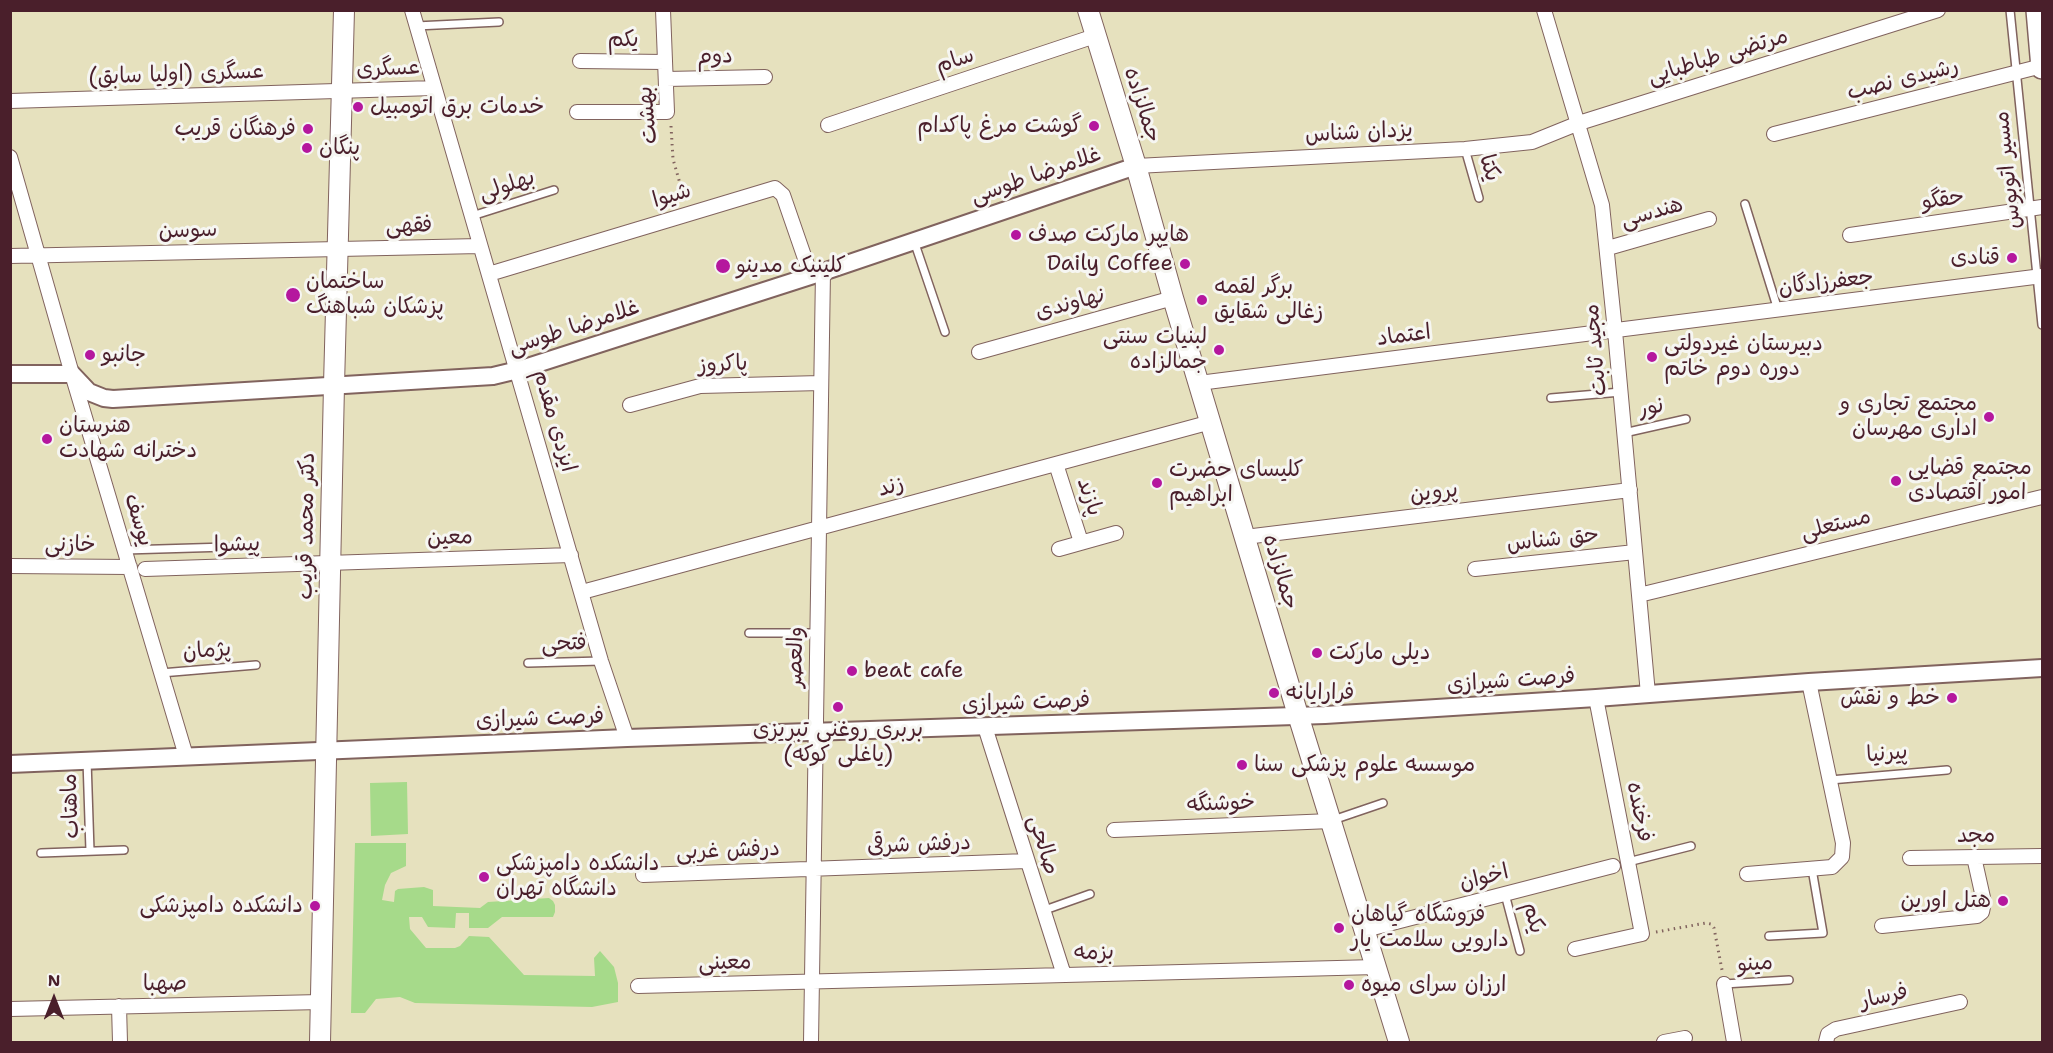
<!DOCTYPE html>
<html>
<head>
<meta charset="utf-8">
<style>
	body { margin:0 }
	#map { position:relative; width:2053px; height:1053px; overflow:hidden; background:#e6e1be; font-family:"Shantell Sans",sans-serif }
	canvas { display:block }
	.frame { position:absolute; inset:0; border:12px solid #4a1f2b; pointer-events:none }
	.north { position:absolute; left:24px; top:969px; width:60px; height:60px; -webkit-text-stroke:4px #f6f6f2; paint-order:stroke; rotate:0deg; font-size:16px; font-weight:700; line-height:24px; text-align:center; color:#4a1f2b }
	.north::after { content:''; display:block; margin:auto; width:21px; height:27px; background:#4a1f2b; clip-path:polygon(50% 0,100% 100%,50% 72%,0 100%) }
</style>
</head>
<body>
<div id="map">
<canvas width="2053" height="1053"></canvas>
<div class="frame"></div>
<div class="north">N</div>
</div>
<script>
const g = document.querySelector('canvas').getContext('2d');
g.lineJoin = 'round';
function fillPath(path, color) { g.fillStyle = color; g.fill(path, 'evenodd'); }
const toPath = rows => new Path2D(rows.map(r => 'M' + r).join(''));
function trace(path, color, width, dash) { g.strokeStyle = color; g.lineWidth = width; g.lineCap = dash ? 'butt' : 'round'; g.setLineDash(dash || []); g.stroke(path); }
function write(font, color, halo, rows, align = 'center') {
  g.font = font + ' "Shantell Sans","Playpen Sans Arabic",sans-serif'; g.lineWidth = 6; g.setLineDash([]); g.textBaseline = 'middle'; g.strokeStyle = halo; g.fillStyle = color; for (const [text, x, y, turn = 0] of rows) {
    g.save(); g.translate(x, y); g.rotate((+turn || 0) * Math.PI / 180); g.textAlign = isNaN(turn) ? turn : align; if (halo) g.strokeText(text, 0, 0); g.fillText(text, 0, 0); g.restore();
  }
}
fillPath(toPath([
	[407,782,408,834,371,836,370,783],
	[355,843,406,843,406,866,391,873,385,885,382,900,394,902,395,891,398,889,424,887,433,890,433,906,480,908,488,902,549,898,553,901,555,905,555,912,553,917,502,917,488,928,469,928,469,913,456,913,455,928,428,927,422,917,409,917,410,929,426,948,455,948,460,946,469,936,489,937,524,975,595,976,594,958,600,951,614,967,618,983,618,1002,592,1007,415,1003,400,997,376,999,365,1013,351,1013]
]), '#a6da8a');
const service = toPath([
	[2010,10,2042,325],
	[416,26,499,22],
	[1465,149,1479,198],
	[1745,204,1778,310],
	[472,216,554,190],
	[914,241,945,332],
	[1551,398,1621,392],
	[1624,433,1686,419],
	[125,550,227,547],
	[749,633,817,633],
	[528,663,601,661],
	[161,673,256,665],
	[87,760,90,851],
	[1830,780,1947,770],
	[1333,820,1383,803],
	[41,853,124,850],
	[1628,862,1691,846],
	[1505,894,1520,951],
	[1042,911,1090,894],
	[1769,936,1823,933,1812,869],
	[1724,984,1789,980]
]);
const minor = toPath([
	[412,10,601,661,627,738],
	[1544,10,1602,205,1615,331,1648,694],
	[580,61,665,62],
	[666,79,765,77],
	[10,101,434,88],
	[577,112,667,112,663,10],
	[828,125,1095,36],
	[1774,134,2042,66],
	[10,157,72,374,186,756],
	[1136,166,1465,149,1532,142,1579,123,1938,10],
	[1850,235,2042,207],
	[1608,248,1709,219],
	[10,256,480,246],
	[489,274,775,188,783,195,811,276],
	[979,352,1173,298],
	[1199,383,2042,276],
	[630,405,700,386,821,383],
	[1056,464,1081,542],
	[1245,537,1630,490],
	[1059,549,1116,533],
	[10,566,130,567],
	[145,569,571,555],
	[1475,569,1635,552],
	[582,592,1211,422],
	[1639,595,2042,497],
	[985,727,1064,975],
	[1114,830,1331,821],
	[1910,858,2042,856],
	[1747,874,1832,867,1842,857,1843,843,1809,682],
	[643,875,1027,861],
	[1882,926,1977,916,1982,912,1984,902,1974,857],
	[1365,930,1613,866],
	[1575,949,1642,934,1596,698],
	[1724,984,1734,1042],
	[638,986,1376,967],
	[119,1006,120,1042],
	[10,1009,321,1002],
	[811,1042,823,272],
	[1664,1042,1685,1038],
	[1826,1042,1828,1034,1836,1029,1960,1002]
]);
const tertiary = toPath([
	[10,374,72,374,89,392,104,398,113,399,493,376,518,370,823,272,1136,166],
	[10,764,627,738,1325,715,1596,698,1809,682,2042,668]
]);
const secondary = toPath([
	[1088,10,1136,166,1173,298,1298,715,1399,1042],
	[320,1042,334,385,344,10]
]);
const primary = toPath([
	[2037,10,2042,68]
]);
trace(service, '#81635e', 10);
trace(minor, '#81635e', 16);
trace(tertiary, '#81635e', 20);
trace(secondary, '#81635e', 22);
trace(primary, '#81635e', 24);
trace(toPath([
	[671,126,673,159,685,201],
	[1656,932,1706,923,1711,924,1714,928,1722,970]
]), '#81635e', 3, [1.5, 4.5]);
trace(service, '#fff', 7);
trace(minor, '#fff', 14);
trace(tertiary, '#fff', 16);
trace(secondary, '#fff', 20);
trace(primary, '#fff', 21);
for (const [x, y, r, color] of [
	[358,107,6,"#b5179e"],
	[1094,126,6,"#b5179e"],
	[308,129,6,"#b5179e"],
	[307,148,6,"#b5179e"],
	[1016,235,6,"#b5179e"],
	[2012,258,6,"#b5179e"],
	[1185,264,6,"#b5179e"],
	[723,266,8,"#b5179e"],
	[293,295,8,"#b5179e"],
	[1202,300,6,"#b5179e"],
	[1219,350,6,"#b5179e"],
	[90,355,6,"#b5179e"],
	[1652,357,6,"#b5179e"],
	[1989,417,6,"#b5179e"],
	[47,439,6,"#b5179e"],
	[1896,481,6,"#b5179e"],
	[1157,483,6,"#b5179e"],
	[1317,653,6,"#b5179e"],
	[852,671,6,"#b5179e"],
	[1274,693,6,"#b5179e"],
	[1952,698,6,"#b5179e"],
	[838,707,6,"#b5179e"],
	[1242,765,6,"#b5179e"],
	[484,877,6,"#b5179e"],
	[2003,901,6,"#b5179e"],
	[315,906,6,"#b5179e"],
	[1339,928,6,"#b5179e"],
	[1349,985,6,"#b5179e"]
]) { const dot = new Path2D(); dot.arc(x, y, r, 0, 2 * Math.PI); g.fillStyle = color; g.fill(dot); trace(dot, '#f6f6f2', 2); }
write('22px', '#4a1f2b', '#f6f6f2', [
	["یکم",623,40],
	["دوم",715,57,-1],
	["مرتضی طباطبایی",1718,57,-17],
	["سام",955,61,-19],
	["عسگری",388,69,-2],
	["عسگری (اولیا سابق)",176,75,-2],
	["رشیدی نصب",1903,80,-14],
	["جمالزاده",1142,105,72],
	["بهشت",648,115,-95],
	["یزدان شناس",1359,133,-3],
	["یکتا",1489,168,74],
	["مسیر اتوبوس",2008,170,-96],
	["غلامرضا طوسی",1036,176,-19],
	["بهلولی",507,186,-18],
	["شیوا",672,196,-17],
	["حقگو",1943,200,-8],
	["هندسی",1652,213,-16],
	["فقهی",409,226,-1],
	["سوسن",188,231,-2],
	["جعفرزادگان",1826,283,-7],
	["نهاوندی",1071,304,-15],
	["غلامرضا طوسی",574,328,-18],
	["اعتماد",1404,336,-7],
	["مجید ثابت",1596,350,-95],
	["پاکروز",723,365,-3],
	["نور",1651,408,-13],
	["ایزدی مقدم",554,421,74],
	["زند",891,487,-15],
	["پروین",1434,493,-7],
	["پازند",1089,497,72],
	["یوسف",138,520,73],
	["مستعلی",1836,525,-14],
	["دکتر محمد قریب",307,526,-89],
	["معین",450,538,-2],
	["حق شناس",1553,540,-6],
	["خازنی",70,545],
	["پیشوا",237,545,-2],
	["جمالزاده",1280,572,73],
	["فتحی",564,644,-2],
	["پژمان",207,651,-4],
	["والعصر",796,657,-89],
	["فرصت شیرازی",1511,681,-4],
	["فرصت شیرازی",1026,703,-2],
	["فرصت شیرازی",540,719,-2],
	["پیرنیا",1887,754,-5],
	["خوشنگه",1221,804,-2],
	["ماهتاب",71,806,-92],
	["فرخنده",1639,812,79],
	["مجد",1976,836,-1],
	["درفش شرقی",919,845,-2],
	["صالحی",1043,845,73],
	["درفش غربی",728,851,-2],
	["اخوان",1484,878,-14],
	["یکم",1533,918,76],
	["بزمه",1094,953,-1],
	["معینی",725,963,-1],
	["مینو",1755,964,-4],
	["صهبا",165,984,-1],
	["فرسار",1884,997,-13]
]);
write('22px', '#4a1f2b', '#f6f6f2', [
	["خدمات برق اتومبیل",370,107],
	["گوشت مرغ پاکدام",1082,126,"right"],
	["فرهنگان قریب",296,129,"right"],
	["پنگان",319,148],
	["هايپر ماركت صدف",1028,235],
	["قنادی",2000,258,"right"],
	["Daily Coffee",1173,264,"right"],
	["کلینیک مدینو",736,266],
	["ساختمان",306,282],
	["پزشکان شباهنگ",306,307],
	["برگر لقمه",1214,287],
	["زغالی شقایق",1214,312],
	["لبنیات سنتی",1207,337,"right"],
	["جمالزاده",1207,362,"right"],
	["دبیرستان غیردولتی",1664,344],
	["دوره دوم خاتم",1664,369],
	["جانبو",102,355],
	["مجتمع تجاری و",1977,404,"right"],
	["اداری مهرسان",1977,429,"right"],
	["هنرستان",59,426],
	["دخترانه شهادت",59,451],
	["مجتمع قضایی",1908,468],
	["امور اقتصادی",1908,493],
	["کلیسای حضرت",1169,470],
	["ابراهیم",1169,495],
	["دیلی مارکت",1329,653],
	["beat cafe",864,671],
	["فرارایانه",1286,693],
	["خط و نقش",1940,698,"right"],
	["بربری روغنی تبریزی",838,730,"center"],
	["(یاغلی کوکه)",838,755,"center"],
	["موسسه علوم پزشکی سنا",1254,765],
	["دانشکده دامپزشکی",496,864],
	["دانشگاه تهران",496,889],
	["هتل اورین",1991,901,"right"],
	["دانشکده دامپزشکی",303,906,"right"],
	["فروشگاه گیاهان",1351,915],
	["دارویی سلامت یار",1351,940],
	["ارزان سرای میوه",1361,985]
], 'left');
</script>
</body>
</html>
